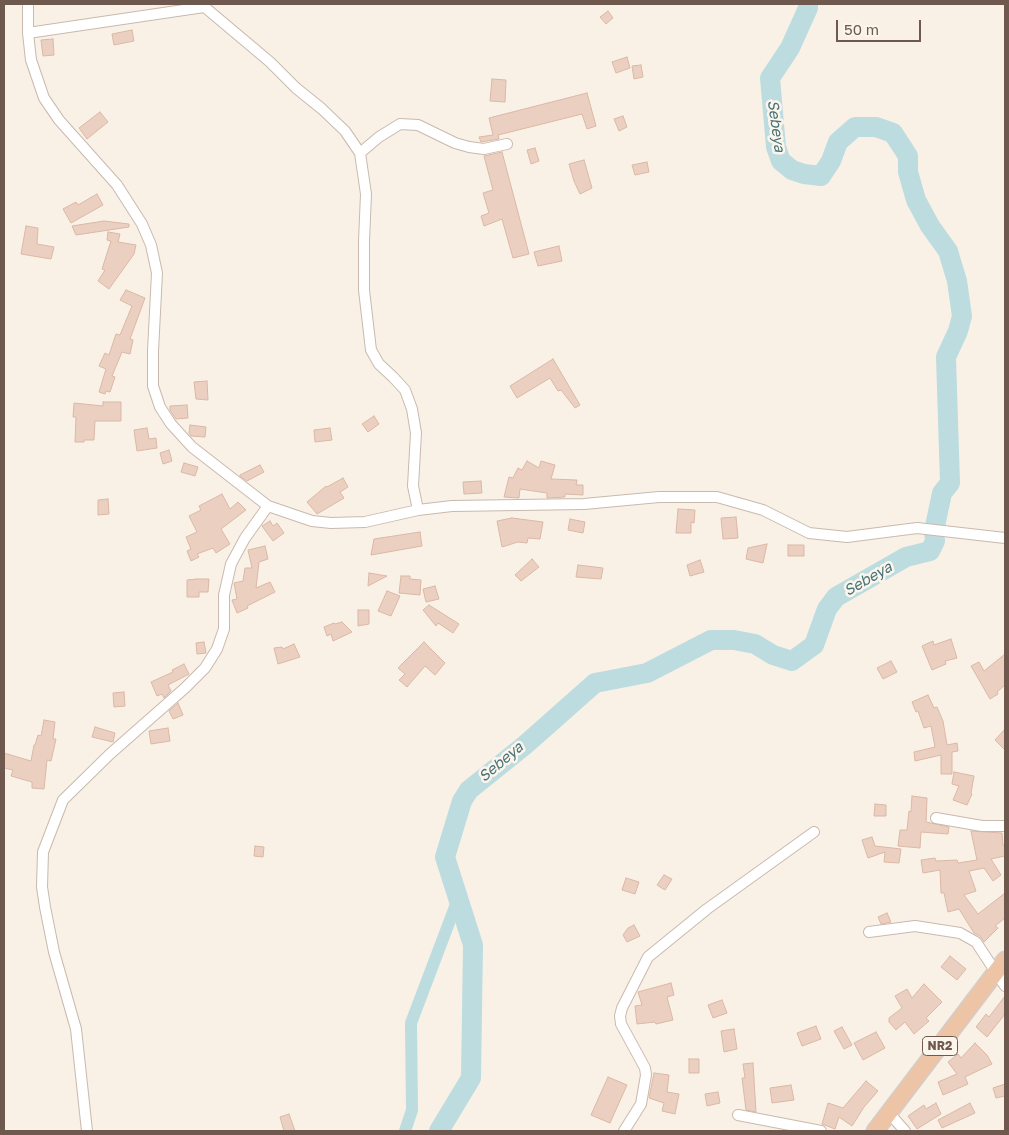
<!DOCTYPE html>
<html>
<head>
<meta charset="utf-8">
<style>
	body { margin:0 }
	#map { position:relative; width:1009px; height:1135px; overflow:hidden; background:#f9f1e6; font-family:"Golos Text",sans-serif }
	canvas { display:block }
	.frame { position:absolute; inset:0; border:5px solid #6f594e; pointer-events:none }
	.scale { position:absolute; left:836px; top:20px; width:85px; height:22px; box-sizing:border-box; border:2px solid #6f594e; border-top:0; padding-left:6px; font-size:15px; line-height:18px; white-space:nowrap; color:#6f594e; -webkit-text-stroke:4px #fcf5ec; paint-order:stroke }
</style>
</head>
<body>
<div id="map">
<canvas width="1009" height="1135"></canvas>
<div class="frame"></div>
<div class="scale">50 m</div>
</div>
<script>
const g = document.querySelector('canvas').getContext('2d');
g.lineJoin = 'round';
const toPath = rows => new Path2D(rows.map(r => 'M' + r).join(''));
function trace(path, color, width, dash) { g.strokeStyle = color; g.lineWidth = width; g.lineCap = dash ? 'butt' : 'round'; g.setLineDash(dash || []); g.stroke(path); }
function fillPath(path, color) { g.fillStyle = color; g.fill(path, 'evenodd'); }
function write(font, color, halo, rows, align = 'center') {
  g.font = font + ' "Golos Text",sans-serif'; g.lineWidth = 5; g.setLineDash([]); g.textBaseline = 'middle'; g.strokeStyle = halo; g.fillStyle = color; for (const [text, x, y, turn = 0] of rows) {
    g.save(); g.translate(x, y); g.rotate((+turn || 0) * Math.PI / 180); g.textAlign = isNaN(turn) ? turn : align; if (halo) g.strokeText(text, 0, 0); g.fillText(text, 0, 0); g.restore();
  }
}
trace(toPath([
	[405,1131,412,1110,411,1023,458,899]
]), '#bddce0', 12);
trace(toPath([
	[439,1131,471,1078,473,945,445,857,462,801,469,790,525,745,595,683,647,673,711,640,734,640,755,644,773,655,792,661,814,645,827,609,836,597,906,557,930,551,935,541,934,531,942,493,950,483,946,357,958,331,962,316,957,281,948,251,930,226,916,200,908,172,908,156,893,133,876,127,855,127,838,142,831,161,821,176,804,174,792,170,781,161,776,147,770,78,790,48,808,8,808,4]
]), '#bddce0', 20);
const building = toPath([
	[608,11,613,18,606,24,600,17,608,11],
	[132,30,134,41,114,45,112,34,132,30],
	[53,39,54,55,43,56,41,40,53,39],
	[627,57,630,68,616,73,612,62,627,57],
	[641,65,643,77,634,79,632,66,641,65],
	[492,79,506,80,505,102,490,101,492,79],
	[587,93,596,126,587,129,582,114,498,135,499,139,481,142,479,137,493,135,489,118,587,93],
	[100,112,108,122,87,139,79,128,100,112],
	[623,116,627,127,619,131,614,119,623,116],
	[535,148,539,161,531,164,527,150,535,148],
	[502,152,529,254,513,258,502,219,484,226,481,216,489,213,483,193,493,190,484,156,502,152],
	[584,160,592,188,580,194,574,181,569,164,584,160],
	[647,162,649,172,635,175,632,165,647,162],
	[97,194,103,205,71,223,63,209,76,202,78,205,97,194],
	[104,221,129,224,129,227,76,235,72,226,104,221],
	[26,226,38,228,37,244,54,247,51,259,21,254,26,226],
	[108,232,120,234,118,242,136,245,134,254,109,289,98,281,105,270,102,269,111,241,107,240,108,232],
	[559,246,562,261,538,266,534,252,559,246],
	[126,290,145,298,130,339,133,340,130,354,122,352,112,376,115,377,110,392,106,391,105,394,99,392,106,369,99,366,105,353,109,355,116,334,120,335,132,306,120,300,126,290],
	[553,359,580,405,575,408,561,390,558,391,550,378,517,398,510,386,553,359],
	[207,381,208,400,196,399,194,382,207,381],
	[103,402,121,402,121,421,95,421,94,440,84,440,84,442,75,442,76,417,73,417,74,403,103,406,103,402],
	[187,405,188,418,176,419,170,410,170,406,187,405],
	[374,416,379,424,368,432,362,424,374,416],
	[190,425,206,427,205,437,191,436,189,433,190,425],
	[147,428,149,439,156,438,157,448,137,451,134,430,147,428],
	[330,428,332,440,315,442,314,430,330,428],
	[169,450,172,461,163,464,160,453,169,450],
	[527,461,539,468,541,461,555,465,551,479,577,480,576,485,583,485,583,495,565,494,565,497,547,498,547,493,520,489,519,498,504,497,509,477,513,478,518,468,522,470,527,461],
	[184,463,198,467,195,476,181,472,184,463],
	[260,465,264,472,247,481,240,476,240,475,260,465],
	[343,478,348,487,340,492,344,498,317,514,307,502,326,486,327,487,343,478],
	[481,481,482,493,464,494,463,482,481,481],
	[222,494,230,509,238,502,246,510,221,529,230,544,216,553,213,548,197,554,199,557,191,561,187,551,191,549,186,537,197,532,189,516,201,510,199,506,222,494],
	[108,499,109,514,98,515,98,500,108,499],
	[678,509,695,510,694,523,691,522,691,533,676,533,678,509],
	[736,517,738,538,723,539,721,518,736,517],
	[512,518,543,522,540,539,528,538,527,543,518,542,502,547,497,521,512,518],
	[570,519,585,522,583,533,568,530,570,519],
	[270,521,273,526,277,523,284,533,273,541,262,526,270,521],
	[420,532,422,546,371,555,374,539,420,532],
	[767,544,763,563,746,559,748,548,767,544],
	[788,545,804,545,804,556,788,556,788,545],
	[265,546,268,559,259,562,256,588,270,582,275,592,247,606,248,608,237,613,232,600,237,599,234,583,243,581,245,568,252,568,248,550,265,546],
	[532,559,539,567,521,581,515,575,532,559],
	[700,560,704,572,690,576,687,565,700,560],
	[578,565,603,568,601,579,576,577,578,565],
	[369,573,387,576,368,586,369,573],
	[401,576,410,576,410,579,421,580,420,595,399,593,401,576],
	[197,579,209,579,208,592,199,592,199,597,187,597,187,580,197,579],
	[435,586,439,599,426,602,423,589,435,586],
	[387,591,400,596,391,616,378,611,387,591],
	[429,605,459,624,453,633,438,623,436,626,423,610,429,605],
	[358,610,369,610,369,624,358,626,358,610],
	[342,622,352,632,333,641,331,634,327,636,324,627,334,623,335,624,342,622],
	[951,639,957,658,945,661,946,664,932,670,922,646,933,641,934,645,951,639],
	[204,642,206,653,197,654,196,643,204,642],
	[424,642,445,663,435,675,425,666,407,687,399,680,405,674,398,668,424,642],
	[294,644,300,657,278,664,274,648,282,647,283,649,294,644],
	[1005,654,1005,685,997,692,998,694,990,699,971,666,979,662,984,671,1005,654],
	[891,661,897,672,883,679,877,668,891,661],
	[184,664,189,674,168,685,171,691,164,698,162,694,157,696,151,682,173,672,172,670,184,664],
	[124,692,125,706,114,707,113,693,124,692],
	[928,695,934,708,937,707,943,721,947,745,957,743,958,751,952,752,952,774,941,774,941,755,915,761,914,752,935,747,931,726,924,728,918,711,916,712,912,702,928,695],
	[178,703,183,715,173,719,169,711,178,703],
	[44,720,55,722,53,739,56,739,51,761,47,760,44,789,32,788,32,782,11,776,13,770,4,768,4,753,31,761,34,745,35,745,38,735,41,736,44,720],
	[95,727,115,733,113,742,92,737,95,727],
	[168,728,170,741,151,744,149,731,168,728],
	[1005,729,1005,750,995,740,1005,729],
	[954,772,974,776,971,793,972,794,967,805,953,800,959,786,952,784,954,772],
	[912,796,927,798,926,822,949,827,948,834,921,832,920,848,898,846,900,830,907,830,909,811,911,812,912,796],
	[875,804,886,805,886,816,874,816,875,804],
	[971,831,1002,833,1003,845,1005,844,1005,856,991,859,1001,875,993,881,984,868,969,871,976,891,964,895,978,914,1005,893,1005,918,995,926,998,928,984,942,980,936,974,933,959,909,948,912,944,893,941,893,940,870,923,873,921,860,935,858,936,861,957,860,958,863,977,860,971,831],
	[872,837,875,846,901,849,899,863,884,862,885,852,868,858,862,840,872,837],
	[255,846,264,847,263,857,254,856,255,846],
	[664,875,672,879,665,890,657,885,664,875],
	[626,878,639,882,635,894,622,890,626,878],
	[887,913,891,922,881,924,878,917,887,913],
	[634,925,640,936,627,942,623,935,628,928,634,925],
	[950,956,966,969,957,980,941,967,950,956],
	[671,983,674,995,667,997,673,1020,656,1024,655,1022,637,1024,635,1006,642,1005,638,992,671,983],
	[924,984,942,1002,926,1018,929,1021,914,1034,905,1022,896,1030,889,1022,889,1018,902,1008,895,996,907,989,912,998,924,984],
	[1005,996,1005,1014,987,1037,976,1027,986,1014,989,1017,1005,996],
	[722,1000,727,1013,713,1018,708,1005,722,1000],
	[816,1026,821,1039,802,1046,797,1033,816,1026],
	[842,1027,852,1045,844,1049,834,1031,842,1027],
	[734,1029,737,1049,724,1052,721,1031,734,1029],
	[876,1032,885,1048,863,1060,854,1043,876,1032],
	[975,1043,987,1055,992,1064,965,1077,968,1084,943,1095,938,1082,957,1074,948,1062,958,1054,961,1058,975,1043],
	[689,1059,699,1059,699,1073,689,1073,689,1059],
	[753,1063,756,1112,746,1110,742,1078,745,1078,743,1064,753,1063],
	[654,1073,669,1075,667,1092,679,1094,675,1114,662,1111,664,1103,649,1098,654,1073],
	[608,1077,627,1085,610,1123,591,1115,608,1077],
	[866,1081,878,1091,864,1107,852,1126,839,1117,835,1129,822,1124,828,1103,843,1108,866,1081],
	[1005,1084,1005,1096,996,1098,993,1088,1005,1084],
	[791,1085,794,1100,772,1103,770,1088,791,1085],
	[718,1092,720,1103,707,1106,705,1094,718,1092],
	[936,1103,941,1114,917,1129,908,1116,924,1105,926,1109,936,1103],
	[970,1103,975,1113,942,1128,938,1120,970,1103],
	[289,1114,295,1131,284,1131,280,1117,289,1114]
]);
fillPath(building, '#ebd0c1');
trace(building, '#dbb7a4', 1);
const minor = toPath([
	[28,4,28,33,31,60,44,98,59,120,117,185,142,224,151,245,157,273,153,351,153,386,160,407,171,424,192,447,268,506,312,521,331,523,365,522,418,510,452,506,584,504,659,497,717,497,763,510,809,533,847,537,917,528,1005,538],
	[201,4,270,62,296,88,322,109,345,131,360,153,366,194,364,241,364,290,371,350,379,364,393,377,405,390,412,409,416,433,413,486,418,510],
	[28,33,204,7],
	[360,153,379,137,400,124,418,125,455,143,469,147,484,149,507,144],
	[936,818,982,826,1005,826],
	[869,932,915,926,960,933,976,942,1005,986],
	[889,1113,905,1131],
	[738,1115,821,1131],
	[87,1131,76,1029,54,952,45,907,42,887,43,852,63,800,110,754,185,688,205,668,217,649,224,629,224,595,231,564,245,538,268,506],
	[624,1131,641,1104,646,1075,645,1068,621,1024,620,1016,622,1008,648,957,707,909,814,832]
]);
const trunk = toPath([
	[875,1131,1005,960]
]);
trace(minor, '#c9b9ae', 12);
trace(trunk, '#d4cdca', 19);
trace(minor, '#fff', 10);
trace(trunk, '#edc4a6', 16);
for (const [x, y, w] of [
	[940,1046,35]
]) { const box = new Path2D(); box.roundRect(x - w / 2, y - 9.5, w, 19, 4); g.fillStyle = '#fcf5ec'; g.fill(box); trace(box, '#6f594e', 1); }
write('bold 12px', '#6f594e', null, [
	["NR2",940,1046]
]);
write('italic 15px', '#477379', '#fcf5ec', [
	["Sebeya",776,126,82],
	["Sebeya",868,579,-30],
	["Sebeya",501,762,-40]
]);
</script>
</body>
</html>
